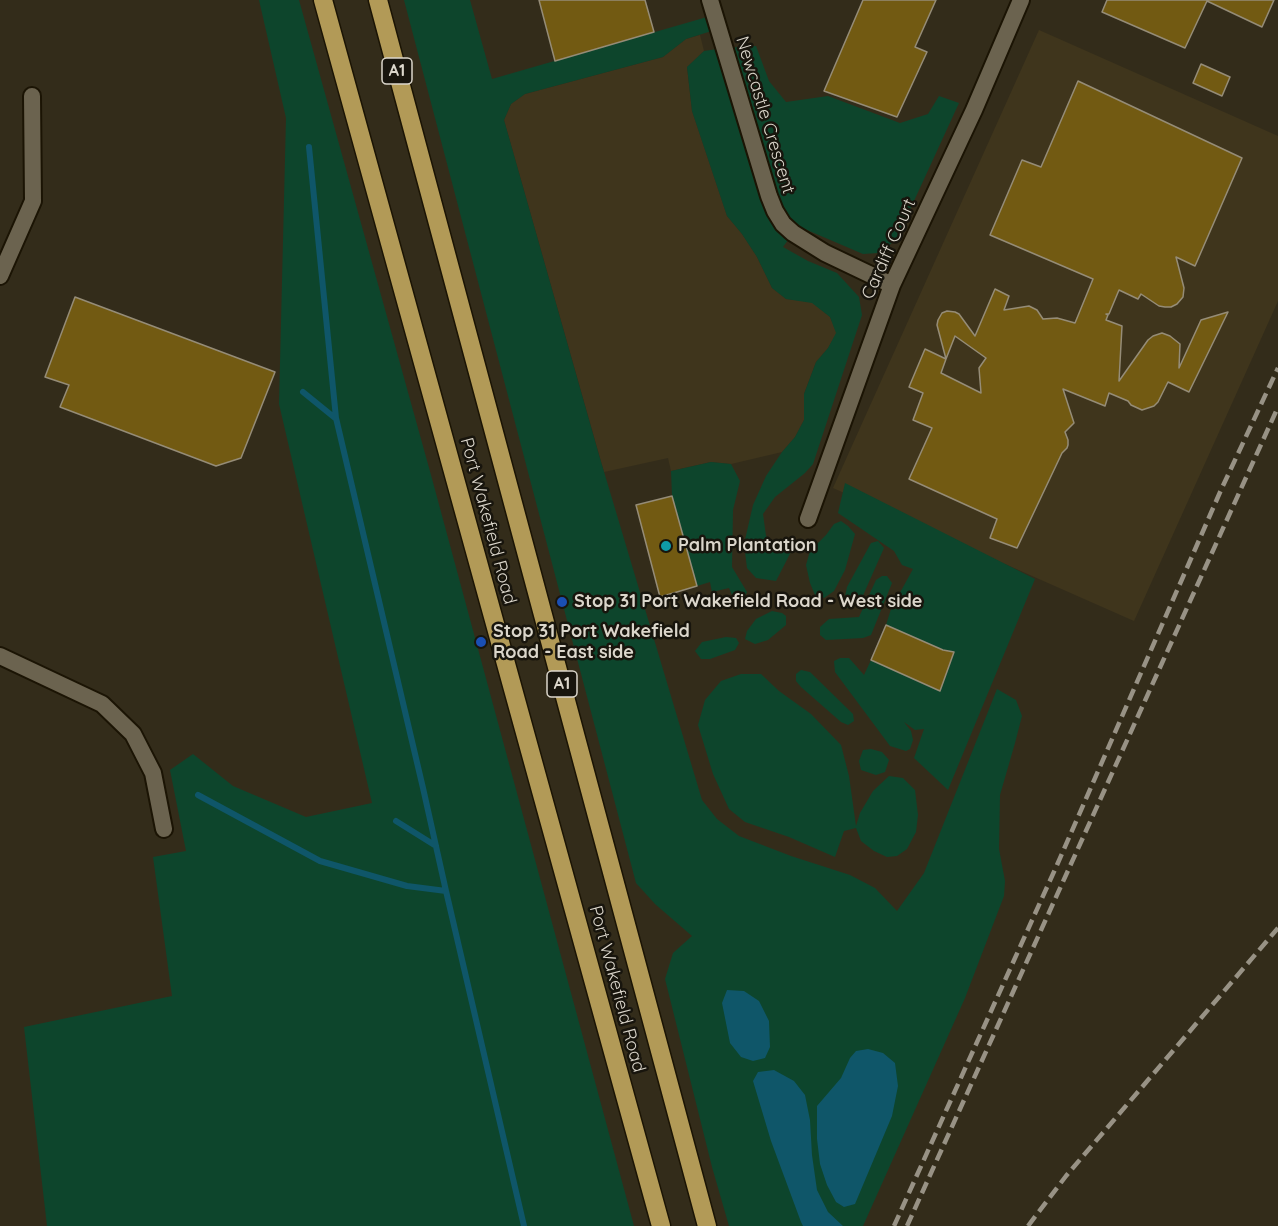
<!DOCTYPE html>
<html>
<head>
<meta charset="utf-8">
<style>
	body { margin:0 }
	canvas { display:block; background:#332c1a }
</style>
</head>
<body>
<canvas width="1278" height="1226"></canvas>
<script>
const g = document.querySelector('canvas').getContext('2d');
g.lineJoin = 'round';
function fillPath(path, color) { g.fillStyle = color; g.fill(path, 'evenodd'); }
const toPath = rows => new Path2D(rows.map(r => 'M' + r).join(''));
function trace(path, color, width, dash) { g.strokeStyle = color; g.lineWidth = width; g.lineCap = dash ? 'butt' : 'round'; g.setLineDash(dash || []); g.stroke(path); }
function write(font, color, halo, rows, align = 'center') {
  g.font = font + ' Quicksand,sans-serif'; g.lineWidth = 5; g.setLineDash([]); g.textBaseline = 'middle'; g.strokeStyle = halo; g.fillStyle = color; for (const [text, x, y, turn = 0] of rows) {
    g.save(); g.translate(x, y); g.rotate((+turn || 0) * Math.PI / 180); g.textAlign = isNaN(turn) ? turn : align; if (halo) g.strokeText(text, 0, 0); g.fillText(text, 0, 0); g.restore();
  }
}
fillPath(toPath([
	[1039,30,1278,136,1278,301,1134,621,833,488],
	[700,35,704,51,687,67,692,111,727,216,742,234,757,257,772,288,786,299,812,302,830,317,837,333,828,348,816,362,804,394,804,420,795,437,782,452,731,464,711,462,671,471,668,458,604,472,504,120,511,104,525,94,663,57,686,39]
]), '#3f351c');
fillPath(toPath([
	[259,0,299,0,431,475,634,1226,47,1226,24,1027,172,996,153,857,186,851,170,770,193,754,233,786,306,817,372,803,279,404,286,118],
	[404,0,470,0,492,79,714,15,718,29,686,39,663,57,525,94,511,104,504,120,599,455,702,800,717,819,739,836,791,856,850,875,875,888,897,911,924,873,997,689,1016,700,1022,716,1015,743,1000,795,999,849,1005,881,1004,896,965,998,863,1226,729,1226,712,1167,665,979,673,953,692,936,655,904,636,883],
	[756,46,769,81,786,102,828,96,900,123,928,114,939,96,959,103,896,240,878,253,863,254,800,227,793,233,783,247,808,261,837,273,859,297,862,315,813,464,805,473,775,497,763,514,766,536,780,546,793,548,776,581,756,578,747,568,744,544,753,505,766,476,782,452,795,437,804,420,804,394,816,362,828,348,836,333,830,317,812,303,786,299,772,288,757,257,742,234,727,216,692,111,687,67,704,51,724,48],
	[711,462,731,464,740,481,733,510,732,567,747,592,738,609,729,588,712,592,710,582,697,586,672,496,671,471],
	[845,483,1035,579,948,790,914,758,924,729,915,730,904,722,911,731,913,740,910,749,906,751,890,746,835,672,834,661,840,658,849,658,864,675,871,660,940,691,954,653,942,650,886,625,891,609,913,569,902,565,894,551,838,513],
	[841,521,848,526,855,534,845,570,834,591,824,598,815,595,810,583,806,565,810,551,826,535,834,524],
	[878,541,884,548,861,600,851,609,843,606,847,587,871,543],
	[882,576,887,576,892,583,871,635,863,638,826,640,820,635,820,627,829,619,859,617,876,580],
	[772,611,782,613,786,616,786,625,768,640,755,644,745,639,747,631,756,619],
	[726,637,736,638,739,643,735,650,710,659,701,659,695,651,702,642],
	[801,670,810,672,853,714,854,721,848,725,841,722,801,687,796,681,796,674],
	[741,674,761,674,779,691,811,714,841,745,849,776,856,826,860,813,873,791,889,776,903,778,915,790,918,815,916,832,907,849,897,856,887,857,874,851,861,841,856,828,844,831,835,857,789,837,745,822,729,809,713,774,698,725,705,700,721,681],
	[871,749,882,752,889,760,885,772,876,775,861,770,859,761,863,750]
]), '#0d452c');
fillPath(toPath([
	[727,990,744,991,759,1001,769,1021,770,1047,765,1058,753,1061,741,1057,730,1043,722,1003],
	[868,1049,883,1053,895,1063,898,1086,892,1116,855,1204,844,1207,836,1202,827,1185,820,1164,817,1139,817,1106,841,1078,850,1058,856,1051],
	[774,1070,794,1081,805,1095,810,1120,812,1155,817,1190,828,1212,843,1226,803,1226,801,1222,771,1141,753,1081,758,1072]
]), '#0f5669');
trace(toPath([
	[309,147,336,418,423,788,446,891,524,1226],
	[303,392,335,418],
	[198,795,320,861,407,886,446,891],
	[396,821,436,846]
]), '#0f5669', 6);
const building = toPath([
	[539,0,645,0,654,32,555,61,539,0],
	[863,0,936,0,915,47,927,52,897,117,824,91,863,0],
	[1107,0,1274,0,1262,27,1207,1,1185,48,1102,12,1107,0],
	[1201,64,1230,77,1222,96,1193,83,1201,64],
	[1078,81,1242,158,1195,266,1176,257,1184,288,1183,297,1177,304,1171,307,1165,307,1159,306,1141,294,1138,299,1119,290,1109,314,1106,314,1108,315,1106,320,1122,326,1119,381,1148,340,1153,336,1162,333,1170,336,1180,344,1179,368,1201,320,1228,312,1189,392,1168,382,1158,402,1154,406,1142,410,1131,405,1128,401,1109,393,1105,406,1063,389,1074,423,1065,432,1068,440,1068,445,1067,448,1062,453,1017,548,990,538,997,519,909,479,932,428,913,420,923,393,909,387,925,349,946,359,941,373,981,393,979,368,986,358,955,336,946,359,937,325,938,320,942,313,947,311,955,312,959,314,975,336,995,289,1009,296,1004,310,1029,306,1037,310,1043,319,1057,318,1075,323,1093,279,990,235,1022,160,1041,167,1078,81],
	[75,297,275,372,241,458,216,466,60,407,69,385,45,377,75,297],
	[672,496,697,586,660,597,636,505,672,496],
	[886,625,943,650,954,652,940,691,871,660,886,625]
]);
fillPath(building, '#725a12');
trace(building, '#958c77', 1.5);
const street = toPath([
	[710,0,769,196,775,211,783,224,793,233,825,253,892,285],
	[0,276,33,201,32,96],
	[808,519,892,285,974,110,1021,0],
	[0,656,102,704,133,734,153,773,164,829]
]);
const highway = toPath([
	[323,0,661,1226],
	[378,0,707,1226]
]);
trace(street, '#1b1404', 20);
trace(highway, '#1b1404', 21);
trace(street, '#6b634f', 16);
trace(highway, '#b29a57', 18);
trace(toPath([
	[894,1226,1057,865,1221,490,1278,368],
	[907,1226,1278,407],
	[1028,1226,1066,1176,1278,928]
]), '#989285', 4.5, [12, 6]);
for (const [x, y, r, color] of [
	[666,546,6,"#0f9aa8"],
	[562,602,6,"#1a4fb4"],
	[481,642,6,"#1a4fb4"]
]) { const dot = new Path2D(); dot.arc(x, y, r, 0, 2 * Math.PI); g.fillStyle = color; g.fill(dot); trace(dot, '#18150d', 2); }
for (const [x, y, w] of [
	[397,71,30],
	[562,684,30]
]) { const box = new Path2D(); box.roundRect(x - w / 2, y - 13, w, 26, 4.5); g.fillStyle = '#18150d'; g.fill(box); trace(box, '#dbd6cb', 1.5); }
write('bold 16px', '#dbd6cb', null, [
	["A1",397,71],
	["A1",562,684]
]);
write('18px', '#dbd6cb', '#18150d', [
	["Newcastle Crescent",765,115,73],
	["Cardiff Court",889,249,-66],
	["Port Wakefield Road",488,521,75],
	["Port Wakefield Road",617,989,75]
]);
write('bold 18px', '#dbd6cb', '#18150d', [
	["Palm Plantation",678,546],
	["Stop 31 Port Wakefield Road - West side",574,602],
	["Stop 31 Port Wakefield",493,632],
	["Road - East side",493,653]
], 'left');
</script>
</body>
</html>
